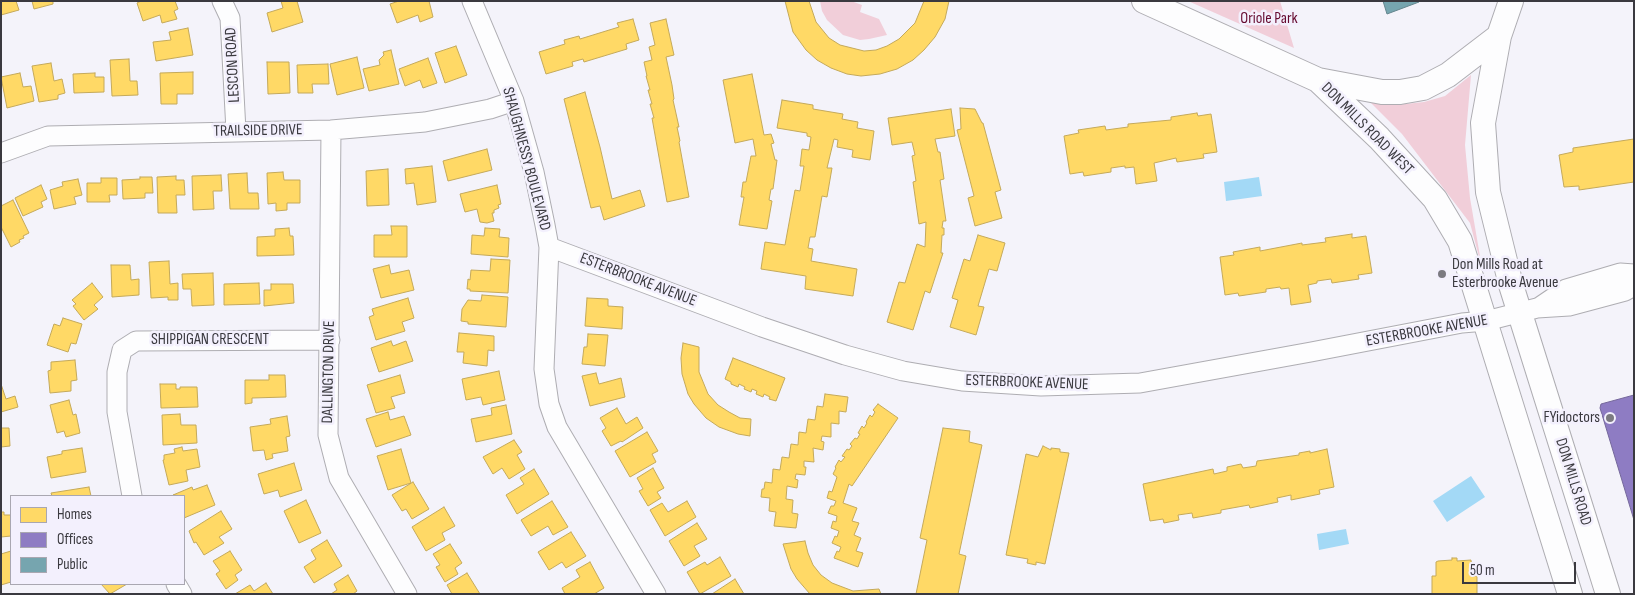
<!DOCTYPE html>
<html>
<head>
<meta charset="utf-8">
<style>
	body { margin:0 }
	#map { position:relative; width:1635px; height:595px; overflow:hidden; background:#f4f3fa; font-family:"Sofia Sans Condensed",sans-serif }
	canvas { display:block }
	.frame { position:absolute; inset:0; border:2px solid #3a393f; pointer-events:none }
	.legend { position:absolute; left:10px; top:495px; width:175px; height:90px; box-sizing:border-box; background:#f3f0fd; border:1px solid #a9a7b1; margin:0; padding:6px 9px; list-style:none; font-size:15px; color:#3a393f }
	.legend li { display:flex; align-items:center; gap:10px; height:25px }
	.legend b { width:25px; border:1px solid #a9a7b1 }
	.scale { position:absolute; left:1462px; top:562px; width:114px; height:22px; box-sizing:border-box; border:2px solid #3a393f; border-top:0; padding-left:6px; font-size:15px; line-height:18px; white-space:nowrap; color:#3a393f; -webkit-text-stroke:4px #f3f0fd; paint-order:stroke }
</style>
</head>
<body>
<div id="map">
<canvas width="1635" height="595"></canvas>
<div class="frame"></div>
<ul class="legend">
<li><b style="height:14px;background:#ffd966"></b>Homes</li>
<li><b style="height:14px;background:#8e7cc3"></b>Offices</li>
<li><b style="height:14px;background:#76a5af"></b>Public</li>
</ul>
<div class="scale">50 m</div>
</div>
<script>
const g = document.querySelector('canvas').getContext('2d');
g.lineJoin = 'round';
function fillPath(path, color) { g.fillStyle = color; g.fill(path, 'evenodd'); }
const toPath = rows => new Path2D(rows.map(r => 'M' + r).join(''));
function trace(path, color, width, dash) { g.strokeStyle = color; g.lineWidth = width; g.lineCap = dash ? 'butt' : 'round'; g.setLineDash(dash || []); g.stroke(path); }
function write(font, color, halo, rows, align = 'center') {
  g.font = font + ' "Sofia Sans Condensed",sans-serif'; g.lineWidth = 5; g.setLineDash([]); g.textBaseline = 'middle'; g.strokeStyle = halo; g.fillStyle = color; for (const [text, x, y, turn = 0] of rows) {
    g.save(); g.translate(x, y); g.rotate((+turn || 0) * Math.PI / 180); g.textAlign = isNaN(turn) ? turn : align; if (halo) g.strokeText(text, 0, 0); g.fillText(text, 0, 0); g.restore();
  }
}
fillPath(toPath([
	[820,1,851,1,862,5,860,12,879,19,887,35,869,39,860,40,843,35,827,20,822,11],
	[1188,1,1280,1,1294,48],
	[1471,75,1465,145,1470,198,1482,268,1470,223,1402,134,1364,96,1396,105,1424,102,1445,96]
]), '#f1ced9');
fillPath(toPath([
	[1259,177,1262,196,1226,201,1224,182],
	[1471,476,1485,497,1447,522,1433,501],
	[1346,529,1349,544,1319,550,1317,534]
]), '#a3d9f6');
const homes = toPath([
	[1,1,16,1,19,10,1,15,1,1],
	[32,1,53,1,53,4,34,9,32,1],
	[141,1,175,1,178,9,174,11,177,19,162,23,160,15,143,21,137,3,141,1],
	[281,1,297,1,303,22,272,32,267,13,283,8,281,1],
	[399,1,429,1,433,17,420,22,418,15,397,23,390,4,399,1],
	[785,1,809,1,816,22,829,38,840,45,864,51,876,50,887,46,899,39,915,23,924,1,949,1,945,19,935,37,924,50,913,60,897,69,880,74,861,76,847,74,831,68,817,60,806,50,793,32,785,1],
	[633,19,639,40,626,44,627,49,584,62,583,59,572,62,573,66,546,74,539,52,565,44,564,40,579,36,580,39,619,27,617,23,633,19],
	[666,19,674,55,666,57,672,85,674,99,673,100,679,127,677,127,680,141,679,142,689,197,667,202,652,118,654,118,650,104,652,104,648,90,650,90,646,76,647,76,644,62,652,60,649,47,655,45,650,23,666,19],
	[188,28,193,55,156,61,153,42,171,40,169,32,188,28],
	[456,46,467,75,445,83,435,53,456,46],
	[391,50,399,84,369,91,363,69,380,65,379,60,384,55,383,52,391,50],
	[357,57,364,88,337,95,330,64,357,57],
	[428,58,437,83,423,88,420,80,405,86,399,69,428,58],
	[129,59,130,81,137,81,138,95,112,96,110,60,129,59],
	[267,62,289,62,290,93,268,94,267,62],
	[51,63,54,81,62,79,65,93,58,95,58,99,39,102,32,66,51,63],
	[328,64,329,84,312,84,313,93,298,93,297,65,328,64],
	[193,72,193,94,177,94,177,104,161,104,160,73,193,72],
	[20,73,23,87,31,86,34,101,7,108,1,77,20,73],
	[95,73,95,77,104,77,104,92,74,93,73,74,95,73],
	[752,74,764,135,771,134,774,143,771,144,775,160,777,160,773,189,771,189,769,200,772,201,767,229,739,225,744,197,741,197,743,182,746,182,751,156,756,156,753,139,735,143,723,80,752,74],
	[585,92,600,147,612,199,640,190,645,206,604,220,600,206,591,208,564,99,585,92],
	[782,100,813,105,813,109,843,114,842,119,858,122,857,128,874,131,870,160,852,157,853,150,837,147,838,140,834,139,827,168,832,168,827,197,822,196,815,237,810,237,808,248,813,249,811,261,857,269,853,296,805,289,806,276,761,269,765,242,785,245,795,190,800,191,804,166,800,166,802,149,809,150,811,137,807,136,807,133,777,128,782,100],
	[960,108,975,109,982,123,983,123,1001,190,995,192,1002,218,975,226,968,198,974,196,957,130,961,129,960,108],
	[951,109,955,136,935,139,938,152,940,152,944,179,940,180,946,221,943,221,942,228,944,228,944,235,942,235,941,253,943,253,930,293,925,291,913,330,887,322,899,282,905,283,917,244,925,247,926,222,919,224,913,182,916,181,912,156,915,155,912,142,892,145,888,118,951,109],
	[1197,113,1198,116,1211,114,1217,152,1203,154,1204,158,1177,162,1176,158,1154,163,1157,181,1136,184,1134,167,1125,168,1125,166,1111,168,1111,172,1084,176,1083,172,1070,174,1064,136,1079,133,1078,130,1105,126,1106,130,1128,127,1128,124,1171,120,1171,117,1197,113],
	[1634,139,1634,182,1579,190,1579,186,1564,187,1559,155,1573,152,1573,148,1634,139],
	[487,149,492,170,448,181,443,161,487,149],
	[432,166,436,202,417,205,414,183,406,184,405,169,432,166],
	[388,169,389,205,367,206,366,171,388,169],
	[283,172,284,180,300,180,300,203,287,203,287,210,276,211,276,203,268,204,267,173,283,172],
	[247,173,248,193,258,193,259,209,230,209,228,174,247,173],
	[221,175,222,191,213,191,214,209,193,210,192,176,221,175],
	[176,176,176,180,184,180,185,195,176,195,177,213,158,213,157,177,176,176],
	[140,177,152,177,153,193,145,193,145,198,123,199,122,180,140,179,140,177],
	[101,178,117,178,117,195,109,195,110,202,87,202,87,183,101,183,101,178],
	[78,179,82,195,74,197,76,204,54,209,50,190,63,186,62,182,78,179],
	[41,185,47,199,41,202,43,207,23,216,15,198,41,185],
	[497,185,501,204,498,205,499,208,494,210,494,213,492,213,494,221,487,223,480,222,477,209,465,212,460,194,497,185],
	[13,200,29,233,23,236,24,238,19,240,20,242,11,247,1,227,1,206,13,200],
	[391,226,407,226,407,257,374,257,374,235,392,235,391,226],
	[289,228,290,236,293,236,294,255,257,256,257,237,275,236,275,229,289,228],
	[485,228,500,229,499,237,509,238,508,257,471,254,472,235,484,236,485,228],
	[1352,234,1352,238,1366,236,1372,273,1358,275,1359,279,1332,283,1331,279,1317,281,1317,283,1308,285,1311,302,1291,305,1289,288,1281,289,1280,287,1266,289,1266,292,1239,296,1238,293,1225,295,1220,257,1234,255,1233,252,1260,247,1260,251,1302,243,1302,245,1326,242,1325,238,1352,234],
	[978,235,1005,243,997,271,989,269,978,306,984,307,976,335,950,327,958,300,952,298,964,259,970,261,978,235],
	[491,259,510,260,508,293,470,291,470,289,467,289,468,279,470,280,471,270,490,271,491,259],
	[169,261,170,284,178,283,178,300,168,300,168,297,151,298,149,262,169,261],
	[111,265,130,265,131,280,139,279,139,295,112,297,111,265],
	[389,265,391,274,409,270,414,290,381,298,373,269,389,265],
	[213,273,214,305,192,306,191,289,183,289,182,274,213,273],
	[92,283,103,297,94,305,98,309,84,320,73,306,76,304,72,300,92,283],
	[259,283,260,304,224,305,224,284,259,283],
	[271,284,293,284,294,303,264,306,264,290,271,290,271,284],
	[482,295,508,297,506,327,468,324,468,322,461,321,462,309,468,300,481,301,482,295],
	[408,298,414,318,402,322,405,331,376,340,369,317,374,315,372,309,408,298],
	[587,298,608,299,608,306,623,307,622,329,585,326,587,298],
	[63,318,82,324,76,344,71,343,68,352,47,345,54,324,60,326,63,318],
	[459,333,494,336,494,351,488,350,487,366,463,363,464,352,457,352,459,333],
	[588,334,608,335,605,366,582,364,584,347,587,347,588,334],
	[391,341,393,346,406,341,413,361,379,372,371,348,391,341],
	[683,343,699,347,699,372,708,394,718,405,729,412,740,418,751,419,750,436,738,434,719,427,706,418,694,404,688,394,682,374,681,358,683,343],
	[733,358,785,378,776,401,769,399,770,397,764,394,763,397,756,394,757,391,752,389,751,392,744,389,745,387,739,384,738,387,731,384,731,382,725,379,733,358],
	[75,360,77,380,71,381,71,391,50,393,48,371,51,370,51,362,75,360],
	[499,371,505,400,483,405,481,397,466,400,462,379,499,371],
	[596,373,599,384,621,378,625,397,590,406,582,376,596,373],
	[269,375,285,375,286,397,252,398,252,403,245,404,245,380,269,380,269,375],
	[400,375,405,393,391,397,395,408,376,413,367,385,400,375],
	[1,384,6,399,15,396,18,407,1,412,1,384],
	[160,384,176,384,176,389,180,389,180,387,197,387,198,407,161,408,160,384],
	[825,394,848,397,846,412,839,411,839,424,831,423,831,437,822,436,821,441,824,442,823,450,813,448,814,462,804,461,804,467,806,467,805,475,796,474,795,479,798,480,797,488,787,486,786,499,793,500,792,513,798,514,796,528,774,526,776,512,769,511,770,498,761,497,762,489,764,489,765,482,772,483,773,469,780,470,782,457,789,458,791,444,798,445,799,432,806,433,808,419,815,420,817,406,823,407,825,394],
	[69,400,73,415,76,414,80,433,66,437,64,431,57,433,50,405,69,400],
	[878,404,898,418,852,486,849,484,843,503,857,508,852,521,859,523,854,535,861,538,856,551,863,553,858,567,834,558,837,551,839,552,841,547,832,543,835,536,837,537,839,531,831,528,833,521,836,522,837,516,828,513,831,506,834,506,836,501,827,498,829,491,832,492,837,477,833,474,836,468,835,467,839,460,841,462,845,457,842,456,847,449,849,450,852,446,850,444,855,438,857,439,860,434,858,433,862,426,864,428,867,423,866,422,870,415,872,417,875,412,873,410,878,404],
	[506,405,512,434,476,442,471,419,492,415,491,408,506,405],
	[617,408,626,424,637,417,643,428,622,442,621,441,611,446,602,431,606,428,600,418,617,408],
	[388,412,390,420,404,416,411,435,376,447,366,419,388,412],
	[180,414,181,425,196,425,197,443,163,445,162,415,180,414],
	[287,416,290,436,286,437,288,451,272,454,273,458,266,460,264,450,253,451,250,427,271,424,270,419,287,416],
	[1,428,9,428,10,446,1,447,1,428],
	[943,428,970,431,969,442,982,445,959,554,966,556,958,594,916,594,927,540,920,538,943,428],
	[647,432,658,451,652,454,656,462,630,477,615,451,647,432],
	[514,440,522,452,517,455,525,469,509,479,502,468,493,474,483,457,514,440],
	[1043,446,1051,450,1051,448,1060,449,1060,452,1069,453,1045,564,1036,562,1036,565,1027,563,1028,559,1006,555,1026,454,1038,457,1043,446],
	[182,447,183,451,197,449,200,467,186,470,188,481,169,485,163,460,164,460,164,455,175,453,174,449,182,447],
	[82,448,86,472,51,478,47,457,62,454,62,451,82,448],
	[401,449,411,483,388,490,377,456,401,449],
	[1327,449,1334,487,1319,490,1320,494,1291,500,1291,495,1277,498,1278,502,1250,508,1249,505,1221,510,1221,513,1193,518,1192,513,1178,515,1179,520,1164,523,1163,519,1150,521,1143,484,1213,469,1214,474,1227,471,1227,467,1241,464,1243,468,1256,466,1257,461,1299,455,1299,453,1310,451,1310,453,1327,449],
	[294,463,302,490,280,497,278,490,264,494,258,474,294,463],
	[653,468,664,488,657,492,661,498,648,506,639,491,643,489,637,478,653,468],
	[534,469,549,494,517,514,506,495,524,484,520,478,534,469],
	[413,482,429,509,412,519,406,509,402,511,392,495,413,482],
	[207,485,215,505,184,518,184,496,173,495,192,487,193,490,207,485],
	[89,487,91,496,52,496,51,493,89,487],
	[306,500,321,533,299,543,284,511,306,500],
	[552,501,568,527,553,535,548,526,531,536,521,520,552,501],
	[687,501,696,517,665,536,650,510,662,503,668,512,687,501],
	[444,507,455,526,442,533,445,540,426,551,412,527,444,507],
	[221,511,232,529,219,537,224,543,204,555,196,542,194,543,189,531,221,511],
	[1,512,4,512,4,515,11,515,11,536,1,537,1,512],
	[697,523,707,539,694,546,700,556,684,566,669,541,697,523],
	[571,532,586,556,566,568,562,562,549,570,538,552,571,532],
	[327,540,342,566,314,583,304,567,316,559,311,550,327,540],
	[805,541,808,553,813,565,821,575,832,583,853,591,879,589,881,594,810,594,797,579,791,569,783,544,805,541],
	[450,544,462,563,455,568,458,574,445,582,436,567,440,565,433,554,450,544],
	[11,551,11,582,1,585,1,554,11,551],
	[230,551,242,570,235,575,238,580,226,589,216,574,220,571,213,561,230,551],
	[720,557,731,576,700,594,687,572,705,562,707,565,720,557],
	[1452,558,1457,558,1457,561,1471,560,1471,562,1472,562,1472,576,1477,576,1477,594,1432,594,1432,576,1436,576,1436,562,1438,561,1452,560,1452,558],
	[590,562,604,588,594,594,565,594,562,588,580,577,576,570,590,562],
	[467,573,480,594,452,594,447,585,467,573],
	[348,575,357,591,353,594,331,594,337,590,334,584,348,575],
	[735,579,744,594,712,594,735,579],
	[266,583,273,594,235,594,250,585,254,591,266,583],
	[101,584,127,584,110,594,101,584]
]);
fillPath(homes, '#ffd966');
trace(homes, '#c4a95a', 1);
const offices = toPath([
	[1634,395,1634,520,1600,408,1601,404,1634,395]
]);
fillPath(offices, '#8e7cc3');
trace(offices, '#75689b', 1);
const public = toPath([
	[1383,1,1419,1,1419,2,1387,14,1383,1]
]);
fillPath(public, '#76a5af');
trace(public, '#64858d', 1);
const minor = toPath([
	[222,1,230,18,236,131],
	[472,1,514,101,534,172,545,225,549,247,544,369,549,404,557,427,656,594],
	[331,130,328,435,339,478,407,594],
	[1,153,48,136,331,130,425,122,490,109,514,101],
	[549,247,762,327,845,355,903,371,962,381,1041,386,1140,383,1311,352,1462,323,1486,321,1537,308,1569,306,1625,291,1634,286],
	[1538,308,1566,289,1620,273,1634,274],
	[132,496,117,412,117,372,122,350,136,341,330,340],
	[176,584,182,594]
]);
const major = toPath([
	[1144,1,1318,80,1379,138,1435,199,1460,241,1570,594],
	[1511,1,1499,36,1483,123,1488,192,1511,285,1608,594],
	[1318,80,1382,92,1400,92,1423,88,1448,75,1499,36]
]);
trace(minor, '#aeadb2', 21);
trace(major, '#aeadb2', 26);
trace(minor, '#fdfdfe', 19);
trace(major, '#fdfdfe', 24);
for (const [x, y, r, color] of [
	[1442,274,5,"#7b7a80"],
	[1610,418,5,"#7b7a80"]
]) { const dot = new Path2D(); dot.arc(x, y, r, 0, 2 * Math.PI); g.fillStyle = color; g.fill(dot); trace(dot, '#f3f0fd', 2); }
write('16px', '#660b30', '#f3f0fd', [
	["Oriole Park",1269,19]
]);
write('16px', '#3a393f', '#f3f0fd', [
	["LESCON ROAD",233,65,-93],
	["DON MILLS ROAD WEST",1367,129,45],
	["TRAILSIDE DRIVE",258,131,-1],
	["SHAUGHNESSY BOULEVARD",526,159,75],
	["ESTERBROOKE AVENUE",638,280,21],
	["ESTERBROOKE AVENUE",1427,331,-10],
	["SHIPPIGAN CRESCENT",210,340],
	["DALLINGTON DRIVE",329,372,-89],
	["ESTERBROOKE AVENUE",1027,383,2],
	["DON MILLS ROAD",1573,482,73]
]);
write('16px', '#3a393f', '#f3f0fd', [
	["Don Mills Road at",1452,265],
	["Esterbrooke Avenue",1452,283],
	["FYidoctors",1600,418,"right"]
], 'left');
</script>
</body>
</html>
